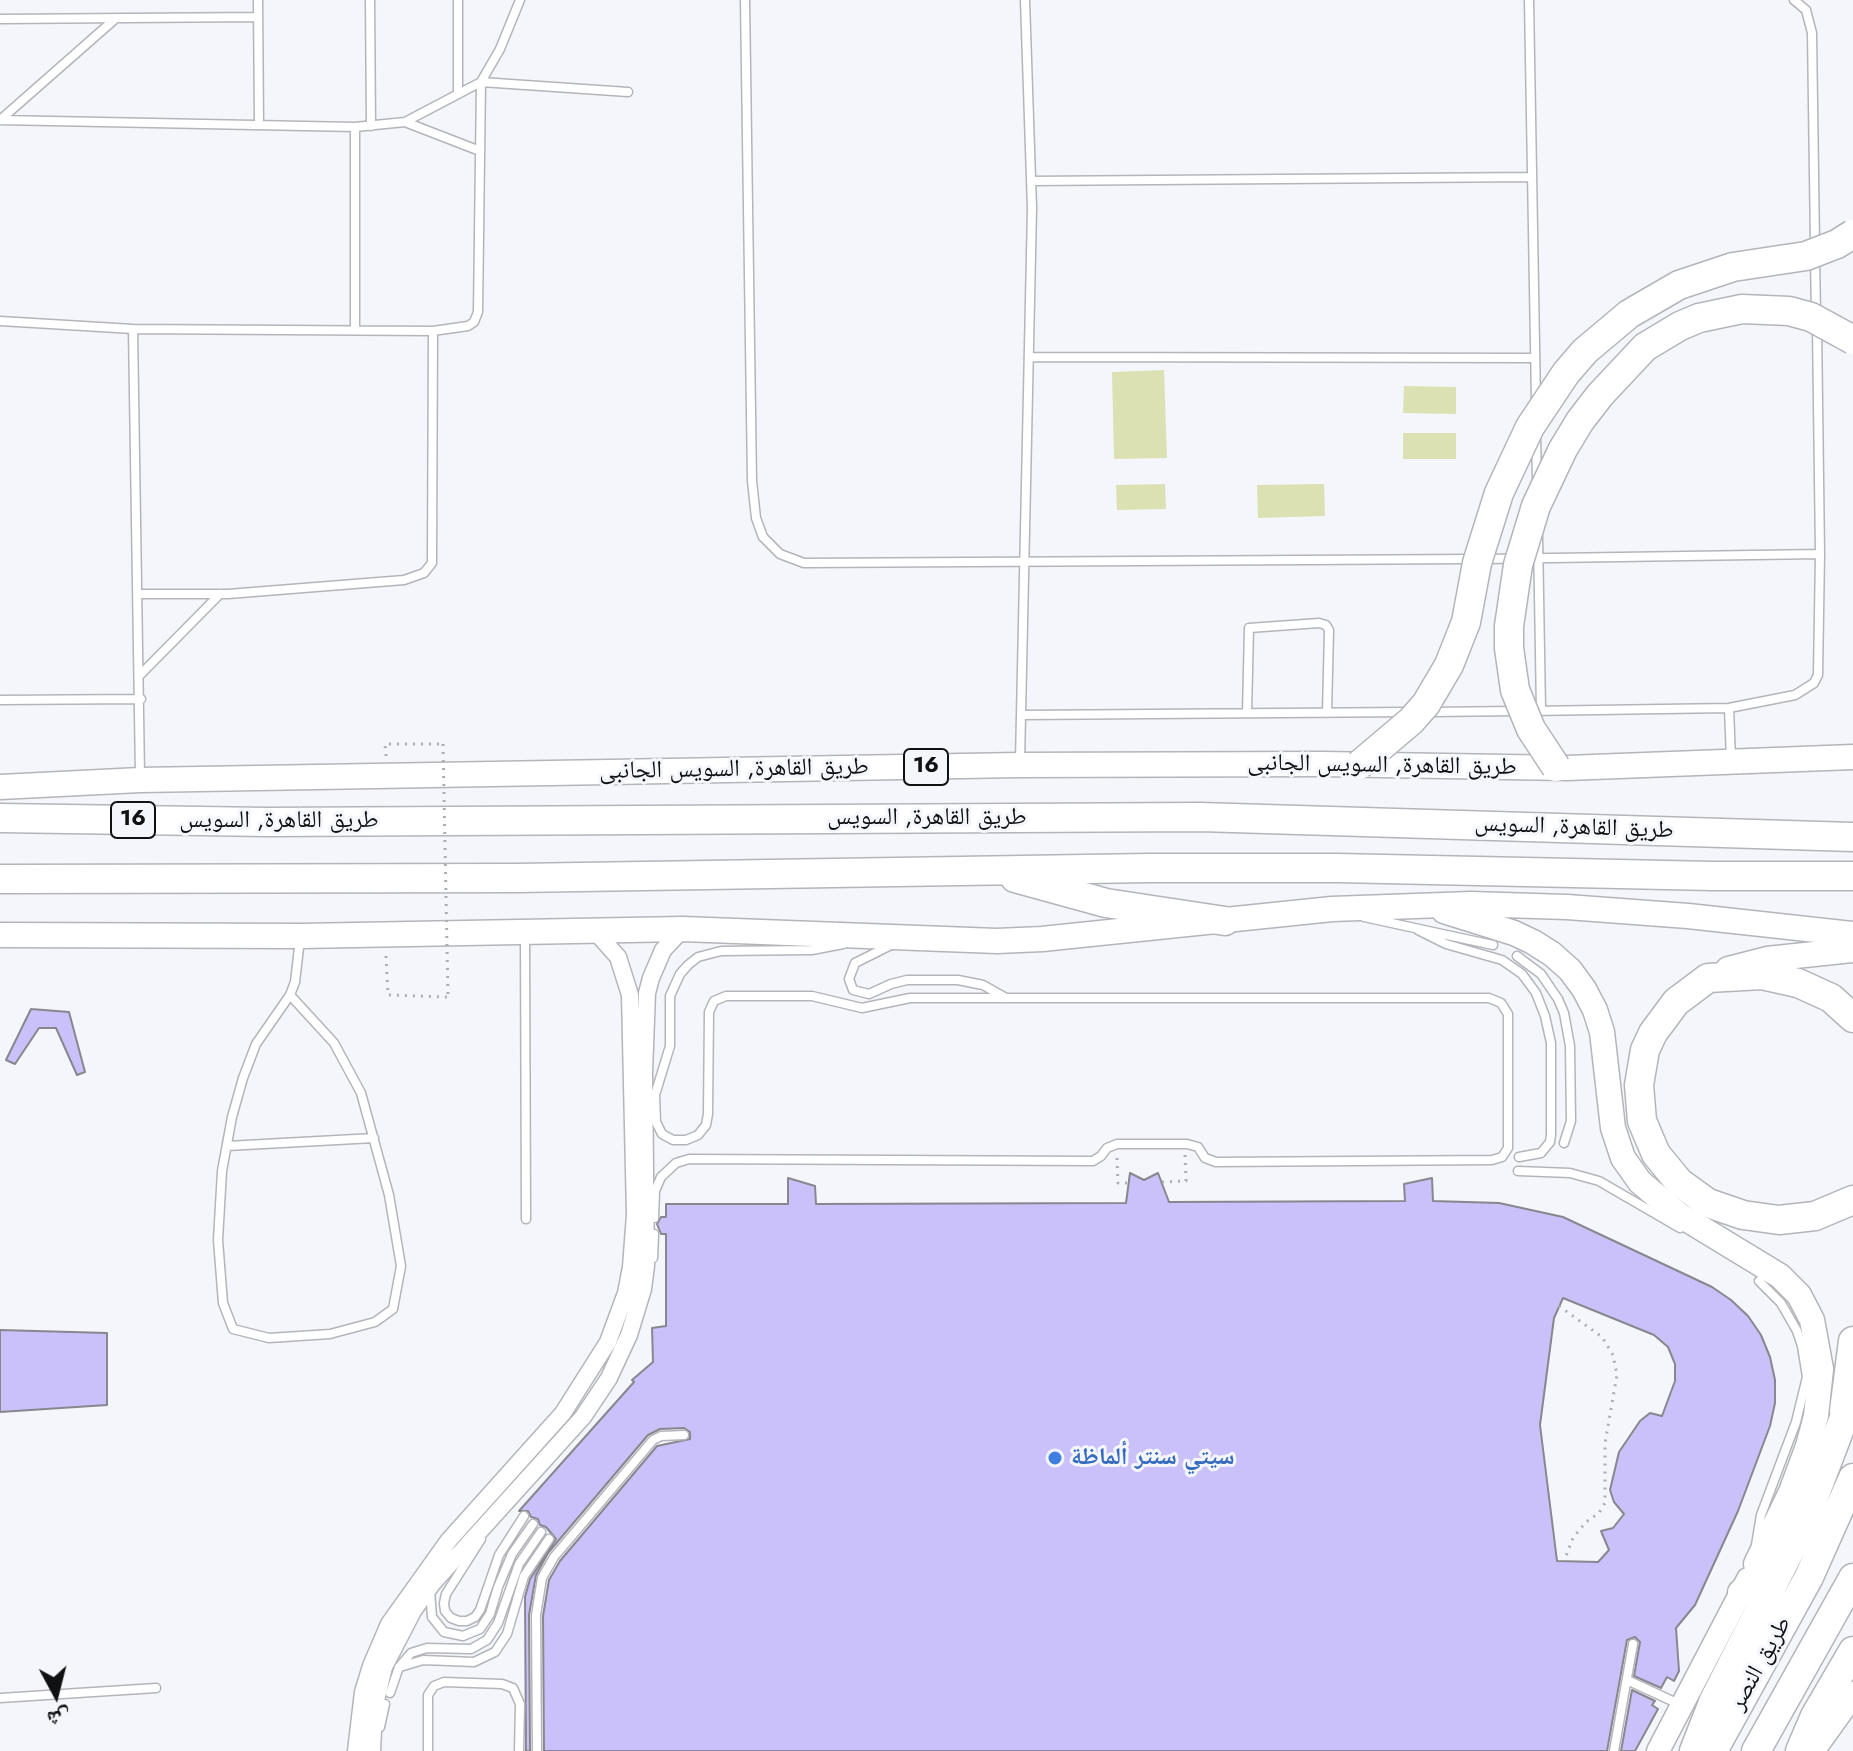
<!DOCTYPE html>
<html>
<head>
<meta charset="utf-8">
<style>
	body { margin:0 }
	#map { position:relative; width:1853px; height:1751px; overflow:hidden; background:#f4f6fc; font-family:Jost,"Noto Naskh Arabic",sans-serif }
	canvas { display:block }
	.north { position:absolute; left:16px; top:1655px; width:80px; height:80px; -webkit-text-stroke:6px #f4f6fc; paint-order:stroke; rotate:173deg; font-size:22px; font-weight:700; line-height:32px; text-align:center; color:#101112 }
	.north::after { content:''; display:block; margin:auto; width:28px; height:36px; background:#101112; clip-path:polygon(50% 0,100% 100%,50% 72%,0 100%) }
</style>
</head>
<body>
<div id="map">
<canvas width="1853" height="1751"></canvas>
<div class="north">ش</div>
</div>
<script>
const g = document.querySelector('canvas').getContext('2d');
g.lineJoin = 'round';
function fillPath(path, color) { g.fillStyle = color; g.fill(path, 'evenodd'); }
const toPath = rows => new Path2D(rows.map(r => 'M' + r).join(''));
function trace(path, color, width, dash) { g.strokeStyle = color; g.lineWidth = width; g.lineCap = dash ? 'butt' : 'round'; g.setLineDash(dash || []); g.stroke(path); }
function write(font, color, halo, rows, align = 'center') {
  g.font = font + ' Jost,"Noto Naskh Arabic",sans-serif'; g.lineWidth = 6; g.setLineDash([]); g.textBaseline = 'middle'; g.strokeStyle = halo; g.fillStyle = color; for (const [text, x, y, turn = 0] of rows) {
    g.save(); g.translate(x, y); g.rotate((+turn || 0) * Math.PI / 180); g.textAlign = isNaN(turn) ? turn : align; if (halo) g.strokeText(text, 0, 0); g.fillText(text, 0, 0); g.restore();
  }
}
fillPath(toPath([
	[1164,370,1167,458,1114,459,1112,372],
	[1404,386,1456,387,1456,414,1403,413],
	[1403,433,1456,433,1456,459,1403,459],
	[1165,484,1166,509,1117,510,1116,485],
	[1324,484,1325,516,1258,518,1257,485]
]), '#dce1b3');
const building = toPath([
	[31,1009,69,1012,85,1072,77,1075,56,1028,39,1028,15,1064,6,1060,31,1009],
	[1130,1173,1144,1180,1158,1173,1169,1202,1405,1201,1404,1184,1432,1178,1433,1201,1499,1203,1563,1217,1712,1287,1731,1300,1748,1316,1761,1335,1770,1357,1775,1380,1775,1403,1770,1426,1738,1511,1695,1605,1676,1628,1679,1671,1674,1681,1667,1677,1661,1688,1634,1676,1640,1642,1635,1637,1627,1640,1607,1751,544,1751,543,1616,549,1580,560,1561,657,1446,690,1439,690,1432,684,1428,660,1429,648,1435,548,1553,536,1575,529,1615,530,1751,526,1751,525,1597,530,1579,556,1539,546,1527,540,1525,538,1519,531,1517,528,1511,519,1511,634,1382,632,1380,653,1362,652,1328,666,1326,666,1234,661,1234,657,1224,661,1217,666,1217,666,1204,788,1204,788,1178,815,1186,816,1204,1126,1203,1130,1173],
	[1563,1298,1654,1335,1668,1347,1675,1364,1675,1381,1662,1416,1650,1413,1640,1421,1619,1452,1610,1490,1614,1502,1624,1514,1613,1528,1601,1531,1609,1550,1598,1562,1557,1561,1540,1425,1554,1318,1563,1298],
	[0,1330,107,1333,107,1405,0,1412,0,1330],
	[1632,1690,1655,1701,1652,1705,1658,1709,1635,1751,1621,1751,1632,1690]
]);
fillPath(building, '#cac1fb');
trace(building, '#88878d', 2);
const lane = toPath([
	[258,0,259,125],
	[370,0,371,126],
	[458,0,458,94],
	[745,0,752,481,756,518,763,537,780,554,804,563,1471,559],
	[1529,0,1536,402],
	[1794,0,1806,10,1812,33,1815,245],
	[0,19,258,17],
	[0,120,355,127,405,122,481,82,628,92],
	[0,120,115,19],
	[405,122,480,151],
	[1031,181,1532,177],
	[1815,259,1816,313],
	[0,321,133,329,433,331,468,326,474,322,478,312,481,82,500,49,520,0],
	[133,329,140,776],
	[355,329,355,127],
	[1030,357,1535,358],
	[1536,436,1537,482],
	[1538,536,1541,711],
	[1485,559,1820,554],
	[139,594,228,594,404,580,424,573,432,563,432,557,433,331],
	[140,675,220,594],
	[0,700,141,699],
	[1729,708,1731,759],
	[1530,711,1729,708,1795,695,1814,683,1818,675,1820,554,1817,327],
	[1430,712,1517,711],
	[1247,713,1249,628,1319,623,1326,625,1329,630,1327,713],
	[1022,715,1409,712],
	[1020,761,1032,208,1025,0],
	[1364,917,1493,945],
	[1418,930,1446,944,1502,960,1522,974,1536,993,1545,1016,1551,1043,1551,1135,1550,1142,1541,1153,1519,1157],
	[525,935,526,1219],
	[891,945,855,963,849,979,853,990,869,994,891,984,907,980,958,980,983,985,1006,998],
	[1517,956,1541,974,1558,999,1564,1013,1570,1046,1571,1121,1564,1143],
	[290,995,334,1043,361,1093,389,1195,401,1266,393,1309,375,1322,330,1334,269,1338,233,1329,223,1303,218,1240,222,1171,232,1117,243,1078,256,1044,290,995,295,982,300,939],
	[227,1146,374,1138],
	[1518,1171,1570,1173,1599,1181,1680,1228],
	[654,1218,655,1191,661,1177,676,1163,689,1159,1093,1161,1101,1156,1107,1148,1117,1144,1187,1144,1198,1147,1205,1158,1216,1162,1492,1160,1502,1157,1508,1148,1508,1014,1501,1003,1489,998,910,998,862,1008,812,996,726,996,714,1001,709,1012,708,1114,706,1125,698,1135,686,1140,673,1140,662,1134,656,1122,655,1095,670,1046,670,996,680,974,688,965,698,957,721,951,812,950,843,944],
	[653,1258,654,1234],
	[481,1539,446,1594,444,1603,445,1611,451,1618,459,1621,467,1621,475,1617,480,1610,499,1555,524,1516],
	[1756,1545,1761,1515,1796,1422,1807,1377,1802,1346,1797,1331,1781,1303,1759,1281],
	[430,1591,432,1617,444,1632,463,1636,480,1629,490,1614,498,1587,512,1554,533,1524],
	[400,1667,423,1660,474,1662,495,1652,507,1634,524,1576,549,1539],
	[1627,1680,1681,1705],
	[390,1693,399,1667,411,1653,427,1648,471,1649,487,1640,498,1623,519,1564,541,1532],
	[0,1698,156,1688],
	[380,1727,385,1704],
	[428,1751,428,1695,434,1686,444,1682,502,1684,513,1688,520,1704,519,1751],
	[537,1751,536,1615,542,1578,554,1557,653,1440,661,1436,684,1435],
	[1614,1751,1633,1644]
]);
const street = toPath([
	[356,1751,363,1692,371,1666,389,1624,449,1540,563,1413,608,1342,626,1293,631,1267,635,1215,630,995,618,957,593,929],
	[372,1751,374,1709,384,1667,413,1611,432,1584,583,1417,609,1378,629,1335,643,1289,646,1266,644,1072,647,993,651,978,663,950,683,929]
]);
const secondary = toPath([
	[1658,1751,1748,1579]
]);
const primary = toPath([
	[0,787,140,780,1020,765,1322,764,1567,768,1853,757],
	[1444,911,1514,933,1533,942,1552,954,1570,970,1584,989,1595,1010,1602,1032,1613,1128,1623,1158,1640,1182,1678,1214,1780,1276,1799,1295,1812,1320,1821,1369,1816,1416,1808,1446,1791,1492,1756,1564],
	[0,935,301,936,683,929,997,941,1042,939,1332,909,1471,904,1567,907,1688,916,1853,934],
	[1728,969,1767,959,1853,950],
	[1812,1751,1853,1694]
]);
const highway = toPath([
	[0,818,267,822,1200,817,1853,837],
	[1015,878,1106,903,1225,921],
	[0,879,517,878,1149,868,1337,868,1713,876,1853,876],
	[1853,1018,1831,998,1798,983,1762,975,1708,978,1676,1002,1653,1033,1645,1050,1639,1085,1642,1121,1656,1154,1679,1182,1708,1203,1743,1215,1779,1220,1815,1216,1853,1200],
	[1844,1411,1853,1341],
	[1742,1593,1780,1563],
	[1694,1751,1714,1700,1804,1523,1853,1394],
	[1713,1751,1809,1577,1853,1478],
	[1756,1751,1853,1578],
	[1800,1751,1815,1716,1853,1651]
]);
trace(lane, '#b3b5bb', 11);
trace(street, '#b3b5bb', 19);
trace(secondary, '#b3b5bb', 25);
trace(primary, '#b3b5bb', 27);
trace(highway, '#b3b5bb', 31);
trace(toPath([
	[386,756,385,744,443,744],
	[386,956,388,995,448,997],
	[1117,1158,1118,1183,1129,1183],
	[1162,1182,1186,1181,1185,1155],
	[1559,1306,1602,1337,1613,1355,1617,1375,1605,1443,1605,1503,1599,1513,1586,1522,1573,1538,1564,1561]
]), '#acaeb2', 3, [2, 6]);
trace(lane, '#fff', 8);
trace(street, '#fff', 16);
trace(secondary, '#fff', 22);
trace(primary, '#fff', 24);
trace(highway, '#fff', 28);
const highwayBridge = toPath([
	[1359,765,1411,721,1426,704,1449,665,1466,622,1477,563,1499,493,1530,427,1566,373,1585,351,1629,314,1679,285,1733,267,1806,256,1837,244,1853,234],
	[1556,767,1531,729,1515,690,1509,648,1509,626,1518,565,1536,506,1563,449,1580,421,1600,395,1645,347,1680,326,1699,318,1742,309,1789,311,1811,317,1853,340]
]);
trace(highwayBridge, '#b3b5bb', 31, []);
trace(toPath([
	[443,744,448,997]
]), '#acaeb2', 3, [2, 6]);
trace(highwayBridge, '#fff', 28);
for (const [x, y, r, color] of [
	[1055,1458,8,"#3f7fe0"]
]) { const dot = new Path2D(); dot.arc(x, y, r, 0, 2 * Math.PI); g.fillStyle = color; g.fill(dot); trace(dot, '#f4f6fc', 3); }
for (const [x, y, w] of [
	[926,767,44],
	[133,820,44]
]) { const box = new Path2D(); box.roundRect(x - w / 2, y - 18, w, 36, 6); g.fillStyle = '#f4f6fc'; g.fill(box); trace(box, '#101112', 2); }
write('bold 22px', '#101112', null, [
	["16",926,767],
	["16",133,820]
]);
write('24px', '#101112', '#f4f6fc', [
	["طريق القاهرة, السويس الجانبى",1382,766,1],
	["طريق القاهرة, السويس الجانبى",734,770,-1],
	["طريق القاهرة, السويس",927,818],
	["طريق القاهرة, السويس",279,821],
	["طريق القاهرة, السويس",1574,828,2],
	["طريق النصر",1761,1664,-61]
]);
write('bold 24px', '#366cbe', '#f4f6fc', [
	["سيتي سنتر ألماظة",1071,1458]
], 'left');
</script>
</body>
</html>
